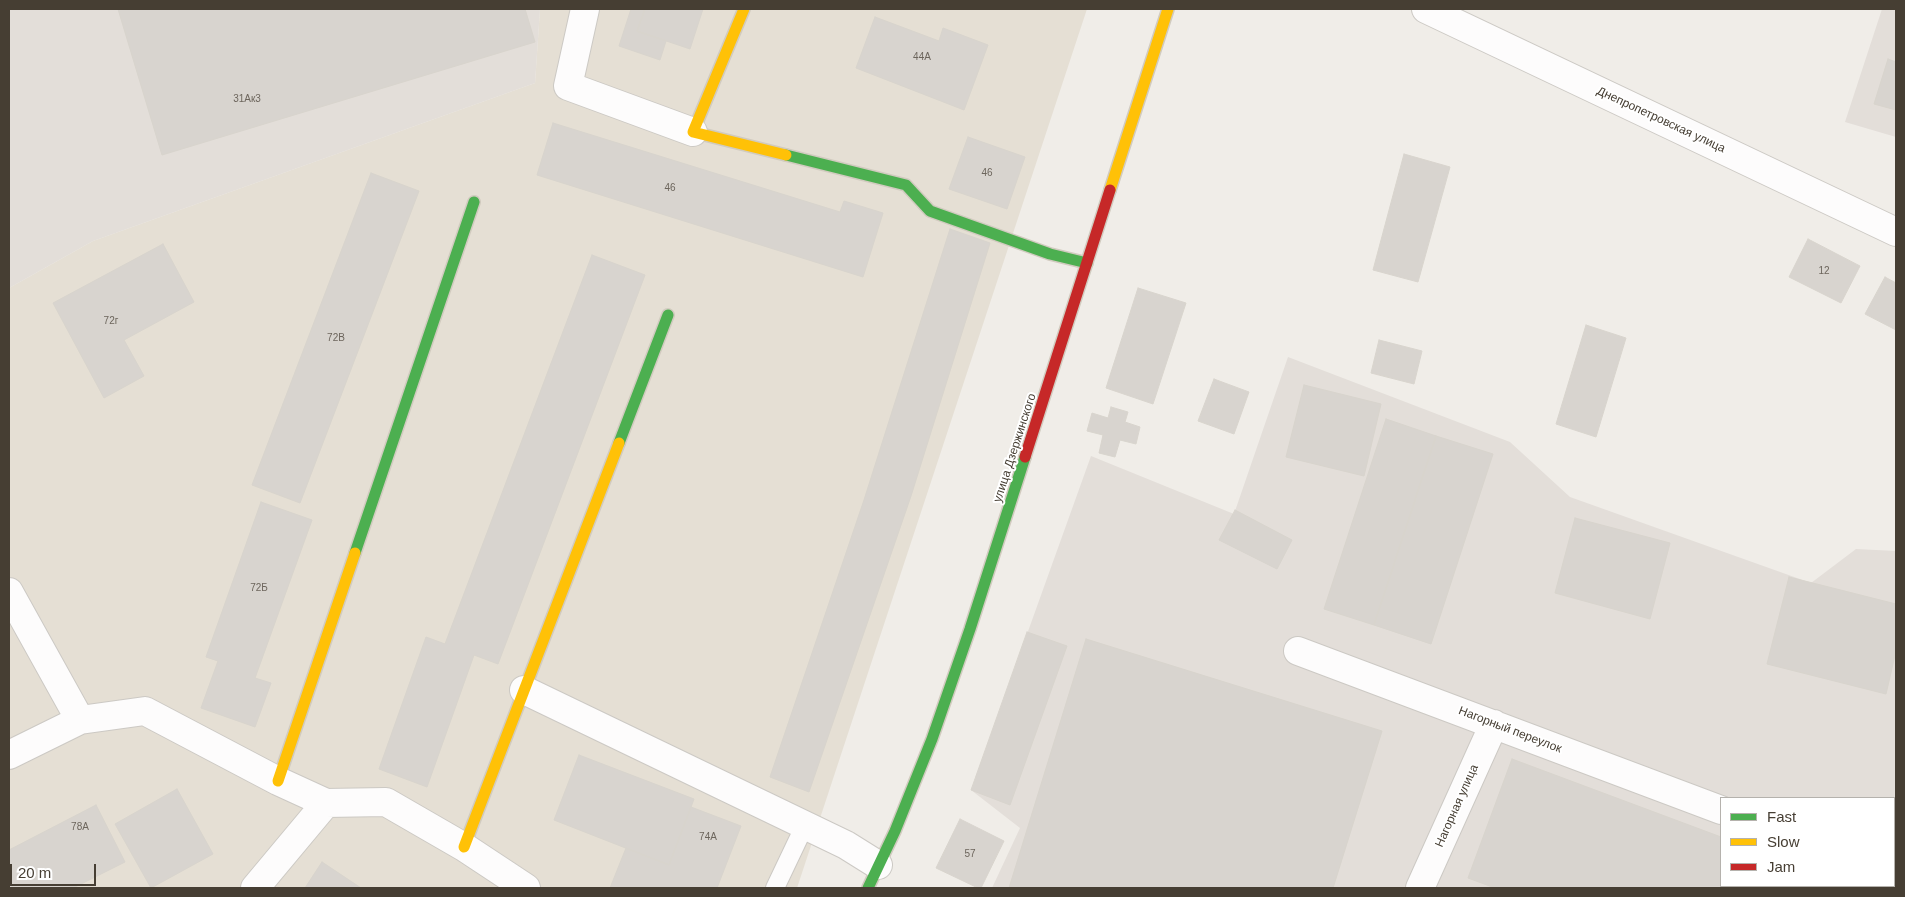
<!DOCTYPE html>
<html>
<head>
<meta charset="utf-8">
<style>
	body { margin:0 }
	#map { position:relative; width:1905px; height:897px; overflow:hidden; background:#f0ede8; font-family:Helvetica,sans-serif }
	canvas { display:block }
	.frame { position:absolute; inset:0; border:10px solid #463e33; pointer-events:none }
	.legend { position:absolute; left:1720px; top:797px; width:175px; height:90px; box-sizing:border-box; background:#fff; border:1px solid #b5b2ad; margin:0; padding:6px 9px; list-style:none; font-size:15px; color:#463e33 }
	.legend li { display:flex; align-items:center; gap:10px; height:25px }
	.legend b { width:25px; border:1px solid #b5b2ad }
	.scale { position:absolute; left:10px; top:864px; width:86px; height:22px; box-sizing:border-box; border:2px solid #463e33; border-top:0; padding-left:6px; font-size:15px; line-height:18px; white-space:nowrap; color:#463e33; -webkit-text-stroke:4px #fff; paint-order:stroke }
</style>
</head>
<body>
<div id="map">
<canvas width="1905" height="897"></canvas>
<div class="frame"></div>
<ul class="legend">
<li><b style="height:6px;background:#4caf50"></b>Fast</li>
<li><b style="height:6px;background:#ffc107"></b>Slow</li>
<li><b style="height:6px;background:#c62828"></b>Jam</li>
</ul>
<div class="scale">20 m</div>
</div>
<script>
const g = document.querySelector('canvas').getContext('2d');
g.lineJoin = 'round';
function fillPath(path, color) { g.fillStyle = color; g.fill(path, 'evenodd'); }
const toPath = rows => new Path2D(rows.map(r => 'M' + r).join(''));
function trace(path, color, width, dash) { g.strokeStyle = color; g.lineWidth = width; g.lineCap = dash ? 'butt' : 'round'; g.setLineDash(dash || []); g.stroke(path); }
function write(font, color, halo, rows, align = 'center') {
  g.font = font + ' Helvetica,sans-serif'; g.lineWidth = 4; g.setLineDash([]); g.textBaseline = 'middle'; g.strokeStyle = halo; g.fillStyle = color; for (const [text, x, y, turn = 0] of rows) {
    g.save(); g.translate(x, y); g.rotate((+turn || 0) * Math.PI / 180); g.textAlign = isNaN(turn) ? turn : align; if (halo) g.strokeText(text, 0, 0); g.fillText(text, 0, 0); g.restore();
  }
}
fillPath(toPath([
	[540,9,1087,9,797,888,9,888,9,288,93,241,535,83]
]), '#e5dfd4');
fillPath(toPath([
	[9,9,540,9,535,83,93,241,9,288],
	[1882,9,1896,9,1896,137,1845,122],
	[1288,357,1510,442,1570,497,1811,583,1856,549,1896,551,1896,888,992,888,1020,828,971,790,1091,456,1234,514],
	[1721,798,1894,798,1894,886,1721,886]
]), '#e3ded9');
const building = toPath([
	[118,9,525,9,535,42,162,155,118,9],
	[631,9,645,9,637,31,666,41,660,60,619,46,631,9],
	[645,9,703,9,690,49,637,31,645,9],
	[875,17,939,41,943,28,988,45,964,110,856,68,875,17],
	[1888,59,1896,62,1896,110,1874,104,1888,59],
	[553,123,840,212,844,201,883,213,863,277,537,175,553,123],
	[968,137,1025,157,1007,209,949,189,968,137],
	[1404,154,1450,167,1418,282,1373,270,1404,154],
	[371,173,419,191,300,503,252,485,371,173],
	[950,229,990,243,911,496,809,792,770,777,864,500,950,229],
	[1808,239,1860,266,1841,303,1789,277,1808,239],
	[163,244,194,302,124,340,144,376,104,398,53,303,163,244],
	[592,255,645,275,498,664,474,655,427,787,379,769,426,637,445,644,592,255],
	[1885,277,1896,283,1896,330,1865,314,1885,277],
	[1138,288,1186,303,1153,404,1106,388,1138,288],
	[1586,325,1626,338,1596,437,1556,424,1586,325],
	[1379,340,1422,351,1414,384,1371,373,1379,340],
	[1214,379,1249,392,1234,434,1198,421,1214,379],
	[1304,385,1381,404,1364,476,1286,457,1304,385],
	[1111,407,1128,412,1125,422,1140,427,1136,444,1120,440,1115,457,1099,453,1103,435,1087,431,1092,413,1108,418,1111,407],
	[1386,419,1436,436,1374,625,1324,609,1386,419],
	[1436,436,1493,454,1431,644,1374,625,1436,436],
	[261,502,312,520,255,678,271,683,255,727,201,708,218,661,206,657,261,502],
	[1235,510,1292,540,1277,569,1219,540,1235,510],
	[1575,518,1670,543,1650,619,1555,593,1575,518],
	[1789,577,1896,604,1896,651,1886,694,1767,664,1789,577],
	[1027,632,1067,646,1010,805,971,790,1027,632],
	[1086,639,1382,731,1333,888,1009,888,1086,639],
	[579,755,694,799,669,865,554,820,579,755],
	[1512,759,1721,837,1721,886,1851,886,1858,888,1495,888,1468,878,1512,759],
	[177,789,213,854,151,888,115,824,177,789],
	[96,805,125,862,73,888,9,888,9,850,96,805],
	[691,807,741,826,717,888,610,888,626,848,669,865,691,807],
	[960,819,1004,841,981,888,978,888,936,868,960,819],
	[322,862,361,888,305,888,322,862]
]);
fillPath(building, '#d8d4cf');
trace(building, '#d8d4cd', 1);
const lane = toPath([
	[775,888,805,825]
]);
const street = toPath([
	[585,9,568,86,693,132],
	[1426,9,1896,232],
	[9,592,80,720],
	[1298,651,1721,810],
	[524,690,846,845,878,865],
	[9,755,80,720,145,711,278,781,326,803,386,802,464,847,526,888],
	[1894,876,1896,877],
	[255,888,326,803],
	[1420,888,1494,724]
]);
const fast = toPath([
	[786,155,906,185,930,211,1050,254,1087,263],
	[619,443,668,315],
	[355,553,474,202],
	[868,888,895,831,932,739,970,629,1025,457]
]);
const slow = toPath([
	[744,9,693,132,786,155],
	[1110,190,1168,9],
	[278,781,355,553],
	[464,847,619,443]
]);
const jam = toPath([
	[1025,457,1110,190]
]);
trace(lane, '#ccc9c4', 20);
trace(street, '#ccc9c4', 30);
trace(fast, '#d1cbbf', 14);
trace(slow, '#d1cbbf', 14);
trace(jam, '#d1cbbf', 14);
trace(lane, '#fdfcfc', 18);
trace(street, '#fdfcfc', 28);
trace(fast, '#4caf50', 11);
trace(slow, '#ffc107', 11);
trace(jam, '#c62828', 11);
write('10px', '#6c655c', null, [
	["44А",922,57],
	["31Ак3",247,99],
	["46",987,173],
	["46",670,188],
	["12",1824,271],
	["72г",111,321],
	["72В",336,338],
	["72Б",259,588],
	["78А",80,827],
	["74А",708,837],
	["57",970,854]
]);
write('12px', '#463e33', '#fff', [
	["Днепропетровская улица",1661,120,25],
	["улица Дзержинского",1015,448,-72],
	["Нагорный переулок",1510,730,21],
	["Нагорная улица",1457,806,-66]
]);
</script>
</body>
</html>
